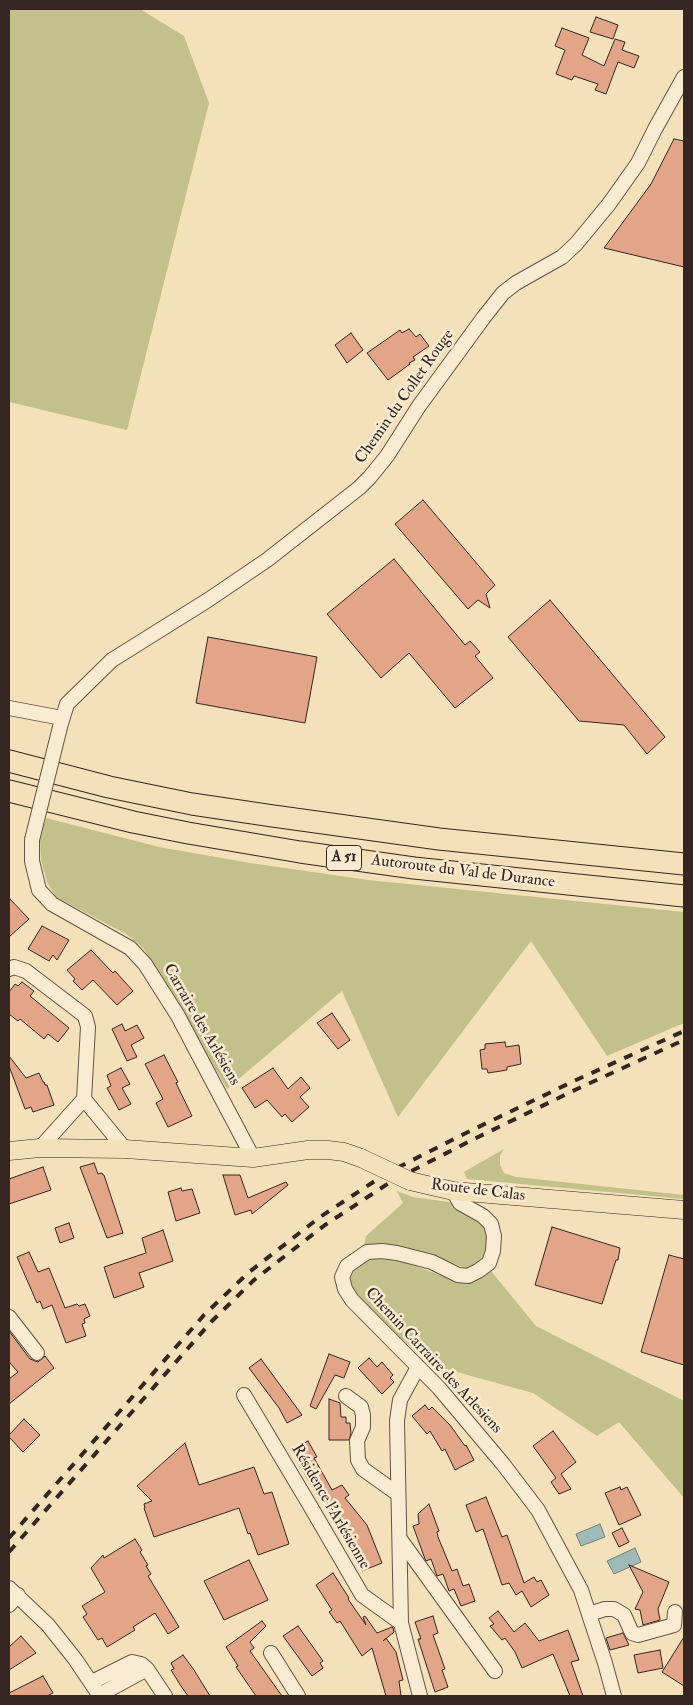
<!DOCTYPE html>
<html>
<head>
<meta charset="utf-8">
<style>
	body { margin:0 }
	#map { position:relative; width:693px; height:1705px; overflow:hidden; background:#f4e0b9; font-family:"IM FELL Double Pica",serif }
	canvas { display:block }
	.frame { position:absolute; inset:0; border:10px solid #352621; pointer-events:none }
</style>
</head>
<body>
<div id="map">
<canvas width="693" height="1705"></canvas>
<div class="frame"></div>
</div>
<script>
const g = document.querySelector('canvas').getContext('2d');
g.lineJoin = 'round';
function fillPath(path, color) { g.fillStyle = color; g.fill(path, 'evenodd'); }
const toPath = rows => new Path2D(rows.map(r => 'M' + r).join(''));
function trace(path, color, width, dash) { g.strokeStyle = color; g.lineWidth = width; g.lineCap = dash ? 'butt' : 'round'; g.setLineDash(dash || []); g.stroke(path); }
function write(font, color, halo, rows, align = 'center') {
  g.font = font + ' "IM FELL Double Pica",serif'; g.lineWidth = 5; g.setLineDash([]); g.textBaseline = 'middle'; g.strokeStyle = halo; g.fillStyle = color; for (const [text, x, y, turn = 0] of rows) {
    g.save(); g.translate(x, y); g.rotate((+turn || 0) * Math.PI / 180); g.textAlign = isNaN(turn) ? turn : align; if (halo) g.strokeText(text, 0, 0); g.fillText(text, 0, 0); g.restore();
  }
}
fillPath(toPath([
	[9,9,140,9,184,36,209,103,127,430,9,402,9,99,10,98,9,94],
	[46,818,159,847,250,863,368,880,684,912,684,1023,607,1056,531,941,398,1117,342,991,227,1089,144,949,126,934,56,897,47,882,41,860,40,840],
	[504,1149,500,1156,500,1165,504,1173,516,1177,684,1195,684,1199,467,1179,464,1172],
	[397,1191,413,1197,456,1203,469,1217,481,1223,489,1233,488,1256,478,1265,466,1268,413,1250,382,1243,364,1245,366,1236,403,1203],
	[375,1257,390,1257,457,1281,473,1281,491,1271,536,1326,684,1401,684,1498,619,1422,597,1436,533,1393,435,1366,371,1314,351,1290,349,1280,353,1270,360,1264]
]), '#c2c08b');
const water = toPath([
	[600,1524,605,1537,581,1546,576,1534,600,1524],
	[635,1548,641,1562,614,1574,607,1561,635,1548]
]);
fillPath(water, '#9ebbb8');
trace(water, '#747f7c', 1);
const building = toPath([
	[596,17,618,25,613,39,590,32,596,17],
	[562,28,589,38,582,55,604,66,615,39,625,42,622,50,639,56,634,68,618,62,606,94,595,90,598,84,574,76,572,80,556,74,565,50,555,46,562,28],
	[674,139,684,141,684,267,604,248,651,184,674,139],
	[409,329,416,337,420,334,429,346,413,357,415,360,409,363,410,364,388,380,367,353,400,330,402,333,409,329],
	[351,333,363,350,347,363,335,345,351,333],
	[423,500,495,585,486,594,490,608,478,600,468,609,395,524,423,500],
	[394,559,465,645,470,641,480,652,475,656,493,678,455,708,409,653,381,678,327,614,394,559],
	[550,600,665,737,647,754,624,725,579,721,508,637,550,600],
	[208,637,317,657,305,723,196,703,208,637],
	[9,898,29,919,9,937,9,898],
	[42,926,69,940,57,960,53,955,49,961,28,949,42,926],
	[91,950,113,973,115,971,133,991,117,1005,93,980,82,990,73,981,75,979,67,970,91,950],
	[22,982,34,991,30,996,69,1028,58,1042,48,1034,44,1039,20,1019,18,1021,9,1014,9,992,15,984,18,986,22,982],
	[332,1013,350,1040,338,1049,317,1023,332,1013],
	[122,1024,125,1031,137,1025,144,1038,131,1045,137,1057,127,1061,112,1029,122,1024],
	[505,1042,506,1047,519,1045,521,1064,507,1067,507,1070,488,1073,487,1069,482,1069,480,1050,485,1049,485,1044,505,1042],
	[164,1055,178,1082,176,1083,192,1116,168,1127,156,1103,163,1099,145,1064,164,1055],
	[9,1056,26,1078,39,1073,43,1082,44,1082,45,1085,47,1085,54,1105,33,1112,31,1107,25,1109,9,1066,9,1056],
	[121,1068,130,1084,122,1088,131,1104,119,1110,107,1088,111,1086,107,1075,121,1068],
	[273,1068,288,1089,301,1077,310,1088,300,1097,309,1107,292,1122,285,1114,282,1117,267,1100,255,1108,242,1088,273,1068],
	[94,1163,98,1174,102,1173,103,1175,104,1175,123,1233,107,1238,80,1167,94,1163],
	[43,1167,51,1190,9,1204,9,1179,43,1167],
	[223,1175,240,1175,248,1198,286,1182,288,1185,252,1214,251,1210,235,1215,223,1175],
	[181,1188,182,1191,192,1189,200,1213,176,1221,168,1192,181,1188],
	[69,1223,74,1238,60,1243,55,1228,69,1223],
	[552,1227,620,1248,618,1260,616,1260,602,1304,535,1285,552,1227],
	[163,1230,173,1261,139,1273,144,1287,114,1298,104,1267,146,1253,142,1238,163,1230],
	[29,1252,38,1272,49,1268,65,1308,77,1304,79,1306,85,1304,90,1316,84,1319,85,1323,82,1324,86,1336,66,1343,52,1305,43,1309,40,1301,37,1303,17,1257,29,1252],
	[669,1255,684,1259,684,1365,641,1352,669,1255],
	[9,1331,30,1359,38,1362,45,1356,54,1368,9,1404,9,1379,18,1372,9,1362,9,1331],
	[329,1354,350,1362,344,1378,335,1375,316,1409,310,1406,329,1354],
	[369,1358,377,1367,382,1362,393,1375,390,1378,394,1382,382,1394,358,1368,369,1358],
	[261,1359,302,1415,287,1423,279,1408,249,1368,261,1359],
	[329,1399,340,1403,341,1417,346,1417,346,1423,350,1423,351,1433,349,1440,329,1440,329,1399],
	[425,1405,429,1410,432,1407,450,1425,465,1446,466,1445,474,1460,455,1470,445,1449,442,1451,430,1431,427,1434,412,1416,425,1405],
	[24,1419,40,1435,23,1452,9,1437,9,1435,24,1419],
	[553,1431,576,1462,561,1474,571,1489,559,1494,551,1482,556,1478,533,1446,553,1431],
	[308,1441,317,1457,314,1458,332,1490,342,1485,349,1495,345,1498,367,1525,382,1563,362,1571,349,1538,339,1524,342,1522,322,1496,319,1498,300,1466,304,1464,294,1449,308,1441],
	[185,1443,199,1485,254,1467,264,1494,272,1492,289,1544,258,1555,250,1533,248,1534,239,1508,154,1537,144,1508,145,1508,144,1504,152,1501,137,1486,185,1443],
	[620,1487,621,1490,627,1487,641,1515,619,1525,605,1493,620,1487],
	[486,1497,502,1537,507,1535,524,1583,534,1577,537,1582,541,1580,549,1595,531,1607,522,1591,516,1595,509,1583,502,1585,483,1529,476,1532,466,1505,486,1497],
	[429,1504,439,1531,437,1532,438,1537,452,1571,457,1569,463,1586,469,1584,475,1601,461,1606,454,1589,449,1591,443,1574,437,1576,431,1559,426,1561,425,1559,413,1526,419,1524,418,1514,429,1504],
	[622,1528,629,1542,619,1547,612,1533,622,1528],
	[135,1539,142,1550,140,1552,148,1565,146,1566,151,1574,148,1576,179,1627,168,1634,155,1613,133,1627,135,1630,107,1647,102,1638,98,1640,83,1617,87,1614,82,1606,105,1592,91,1568,103,1555,104,1558,135,1539],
	[249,1560,268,1600,224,1620,204,1581,249,1560],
	[629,1565,669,1582,658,1609,660,1620,643,1625,640,1610,635,1609,643,1592,629,1565],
	[333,1573,349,1598,348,1599,366,1625,363,1617,365,1616,377,1633,392,1627,393,1628,394,1632,383,1641,386,1638,396,1652,403,1680,399,1681,401,1696,386,1696,372,1648,362,1656,340,1621,337,1623,329,1612,332,1610,316,1585,333,1573],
	[498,1611,514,1632,525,1623,539,1641,568,1630,579,1660,571,1662,583,1696,570,1696,553,1654,522,1668,515,1652,505,1638,502,1640,490,1626,494,1624,489,1618,498,1611],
	[433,1616,438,1633,433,1635,445,1669,442,1670,448,1687,435,1692,418,1639,421,1639,415,1622,433,1616],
	[262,1621,266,1626,250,1642,254,1648,250,1651,282,1696,256,1696,236,1667,238,1666,226,1647,262,1621],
	[298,1626,323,1661,320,1663,323,1668,312,1676,283,1636,298,1626],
	[623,1633,629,1645,610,1650,606,1638,623,1633],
	[21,1636,36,1653,9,1670,9,1647,21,1636],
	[684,1637,684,1686,662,1672,684,1637],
	[660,1650,663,1668,638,1673,634,1655,660,1650],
	[183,1655,194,1670,210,1696,188,1696,181,1686,171,1670,174,1669,171,1663,183,1655],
	[43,1676,53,1693,47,1696,9,1696,9,1693,43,1676]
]);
fillPath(building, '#e2a588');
trace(building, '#352621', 1);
const minor = toPath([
	[9,708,62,718],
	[60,727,67,704,112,660,208,600,267,560,359,488,370,477,387,456,419,406,484,317,503,293,516,283,562,257,576,244,609,204,638,163,655,129,684,77],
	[32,840,32,861,39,890,52,904,130,948,145,964,178,1016,253,1158],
	[9,969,14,967,26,971,85,1016,88,1027,84,1099,40,1148],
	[84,1099,125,1149],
	[453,1191,460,1203,483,1216,491,1224,494,1236,493,1251,489,1263,478,1271,468,1276,458,1275,432,1262,397,1253,382,1251,367,1252,347,1266,342,1277,345,1289,352,1300,439,1388,503,1464,538,1510,581,1590,605,1663,614,1696],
	[9,1317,37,1353],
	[418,1367,400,1400,397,1421,401,1623,420,1696],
	[244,1395,312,1509,362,1595,401,1623],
	[346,1396,361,1407,363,1415,363,1427,357,1441,358,1460,363,1469,398,1494],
	[400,1539,495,1671],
	[9,1588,48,1625,75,1659,100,1696],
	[9,1605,18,1595],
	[589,1614,605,1609,614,1609,624,1615,632,1633,638,1635,674,1625,675,1612],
	[271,1653,298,1696],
	[147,1669,165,1696],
	[92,1682,132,1662,141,1664,147,1669,99,1695]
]);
const major = toPath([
	[9,1151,40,1148,125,1149,253,1158,308,1150,328,1150,344,1152,361,1158],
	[410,1181,453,1191,684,1210]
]);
const highway = toPath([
	[9,761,109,787,192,804,273,816,439,839,684,864],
	[9,791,133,822,188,833,300,852,414,868,684,896]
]);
trace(minor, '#655447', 16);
trace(major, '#352621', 19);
trace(highway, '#352621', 23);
trace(minor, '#f8ebd2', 14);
trace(major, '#f4e0b9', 18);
trace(highway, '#f4e0b9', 21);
trace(toPath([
	[9,1538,204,1315,248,1273,320,1217,387,1173,468,1132,574,1081,684,1031],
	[9,1552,211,1322,254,1280,325,1225,392,1181,472,1140,577,1089,684,1040]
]), '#352621', 4, [9, 9]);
const minorBridge = toPath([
	[32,840,60,727]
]);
const majorBridge = toPath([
	[361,1158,410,1181]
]);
trace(minorBridge, '#655447', 16, []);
trace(majorBridge, '#352621', 19, []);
trace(minorBridge, '#f8ebd2', 14);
trace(majorBridge, '#f4e0b9', 18);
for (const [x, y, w] of [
	[344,858,35]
]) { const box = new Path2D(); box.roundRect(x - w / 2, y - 12.5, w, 25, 4); g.fillStyle = '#f8ebd2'; g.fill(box); trace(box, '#352621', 1); }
write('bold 15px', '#352621', null, [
	["A 51",344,858]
]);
write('16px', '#352621', '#f8ebd2', [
	["Chemin du Collet Rouge",405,397,-55],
	["Autoroute du Val de Durance",463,872,7],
	["Carraire des Arlésiens",201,1025,60],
	["Route de Calas",478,1191,7],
	["Chemin Carraire des Arlesiens",433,1361,47],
	["Résidence l'Arlésienne",330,1507,60]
]);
</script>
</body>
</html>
